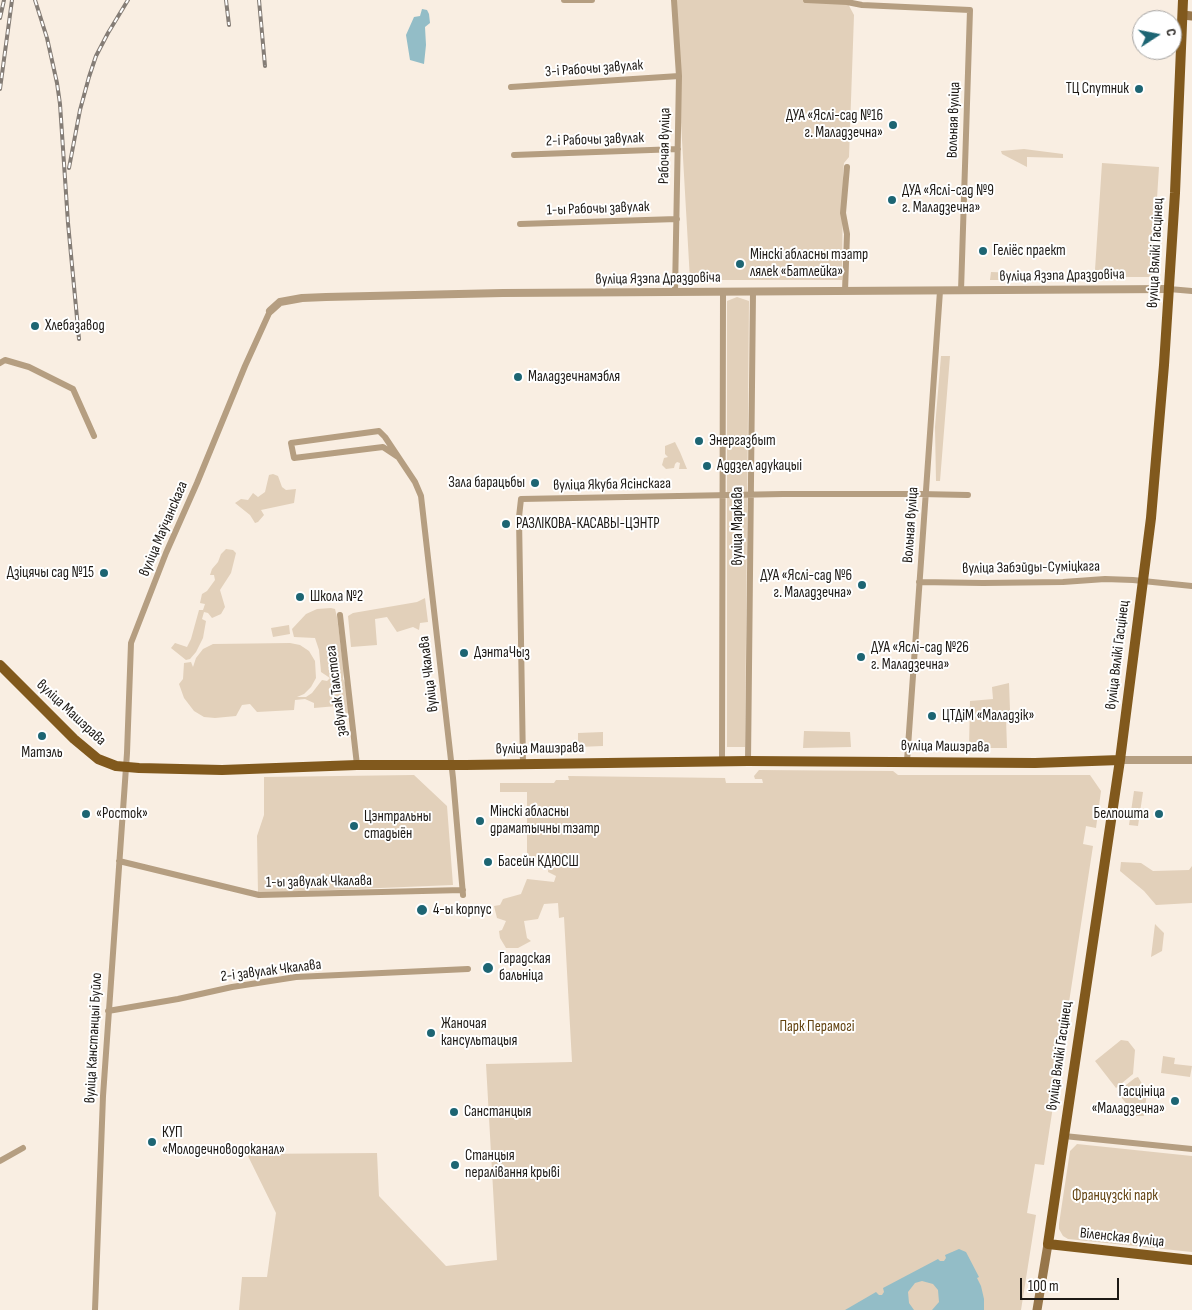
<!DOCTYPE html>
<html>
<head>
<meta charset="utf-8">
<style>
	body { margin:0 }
	#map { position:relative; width:1192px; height:1310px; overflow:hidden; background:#f9eee2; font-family:"Sofia Sans Condensed",sans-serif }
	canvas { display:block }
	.north { position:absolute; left:1132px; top:10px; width:50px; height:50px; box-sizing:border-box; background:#fff; border:1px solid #a5a3a1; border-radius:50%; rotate:79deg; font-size:14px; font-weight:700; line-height:20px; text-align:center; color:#1d1915 }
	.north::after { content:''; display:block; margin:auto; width:18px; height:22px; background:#1d6573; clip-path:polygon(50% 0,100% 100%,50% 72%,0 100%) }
	.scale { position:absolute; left:1020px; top:1278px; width:99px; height:22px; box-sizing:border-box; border:2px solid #1d1915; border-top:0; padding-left:6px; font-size:15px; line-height:18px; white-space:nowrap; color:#1d1915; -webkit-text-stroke:4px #fff; paint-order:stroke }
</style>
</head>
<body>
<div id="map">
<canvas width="1192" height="1310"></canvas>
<div class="north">С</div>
<div class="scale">100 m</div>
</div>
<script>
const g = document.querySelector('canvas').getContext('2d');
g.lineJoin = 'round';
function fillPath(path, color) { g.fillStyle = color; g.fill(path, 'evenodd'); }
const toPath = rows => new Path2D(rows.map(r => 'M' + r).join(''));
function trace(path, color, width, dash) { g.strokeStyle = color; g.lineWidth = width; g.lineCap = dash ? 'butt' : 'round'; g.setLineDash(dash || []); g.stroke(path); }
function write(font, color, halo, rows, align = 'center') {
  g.font = font + ' "Sofia Sans Condensed",sans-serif'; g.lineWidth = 4; g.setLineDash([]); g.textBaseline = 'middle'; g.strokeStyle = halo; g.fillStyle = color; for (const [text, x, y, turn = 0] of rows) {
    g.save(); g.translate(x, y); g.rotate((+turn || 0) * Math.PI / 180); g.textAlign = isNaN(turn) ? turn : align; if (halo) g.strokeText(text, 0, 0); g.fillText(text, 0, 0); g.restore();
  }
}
fillPath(toPath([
	[674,0,806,0,847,2,854,15,849,157,844,163,843,174,842,280,690,280],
	[1024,149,1063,154,1063,158,1027,157,1027,167,1002,154,1001,151],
	[1102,163,1159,167,1152,277,1102,277,1095,270],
	[991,272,1019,273,1018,280,990,280],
	[737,297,749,301,745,747,727,747,727,301],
	[941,356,950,356,940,481,936,481,935,427],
	[675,442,680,452,687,469,679,469,680,463,677,462,675,464,674,468,666,469,662,465,664,458,668,457,665,454,665,446],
	[273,474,278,476,282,487,286,490,296,489,294,503,261,510,264,515,258,522,255,523,250,515,235,503,241,499,248,500,253,493,258,497,265,492,269,475],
	[226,549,233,550,236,553,231,573,220,590,225,607,221,614,212,618,208,613,204,612,202,619,206,621,203,638,196,652,190,659,186,660,171,648,175,643,187,647,191,639,199,610,203,610,205,604,200,603,202,594,207,591,215,580,214,575,210,575,212,569,218,562,221,554],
	[425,598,428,622,420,623,419,630,413,627,397,632,387,617,375,619,377,645,351,647,348,616,353,613,417,602],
	[331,608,335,609,337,617,344,671,343,679,347,686,349,713,343,713,337,706,314,708,314,703,305,699,295,700,294,710,257,712,250,704,242,705,236,716,215,718,204,717,194,711,184,698,179,684,183,679,184,663,191,662,193,667,196,658,203,649,213,644,290,643,300,645,309,651,315,661,316,678,311,687,304,694,297,697,306,697,312,693,322,680,327,681,330,678,321,672,319,650,315,638,294,637,292,629,306,614,317,609],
	[289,625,290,634,273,637,271,628],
	[1009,683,1010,710,1006,717,1007,748,969,748,970,701,993,699,992,687],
	[804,731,850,732,851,747,803,748],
	[603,732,603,746,578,747,578,733],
	[759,770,893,771,898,775,1090,775,1101,791,1096,828,1086,826,1083,844,1093,846,1044,1165,1035,1164,1027,1213,1036,1215,1021,1310,239,1310,242,1277,267,1277,276,1213,247,1154,377,1153,379,1196,446,1266,497,1260,486,1064,572,1062,564,917,559,918,558,903,544,904,538,919,524,921,527,938,531,941,518,948,506,948,500,938,499,931,502,930,506,921,497,918,494,906,500,905,503,899,521,894,527,879,554,882,556,876,548,872,549,860,527,860,527,792,500,792,500,783,554,783,556,780,569,780,568,776,725,778,726,783,763,783,762,779,755,779,754,776],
	[414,775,447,806,453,885,258,893,257,836,264,815,264,777],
	[1134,791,1143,792,1138,826,1129,825],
	[1121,862,1141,863,1153,871,1189,870,1192,866,1192,903,1156,905,1144,891,1120,871],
	[1155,924,1164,933,1162,951,1151,957],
	[1121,1040,1128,1041,1135,1050,1133,1074,1116,1088,1095,1061],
	[1163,1056,1175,1058,1174,1064,1192,1066,1190,1077,1161,1073],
	[1138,1077,1147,1092,1144,1116,1136,1116,1117,1092,1135,1078],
	[1077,1144,1192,1156,1192,1252,1068,1239,1063,1236,1059,1229,1059,1224,1070,1151]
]), '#e2d0ba');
fillPath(toPath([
	[422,9,427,10,429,14,430,23,425,27,426,45,424,64,410,60,406,35,414,17,420,16],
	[959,1249,966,1252,979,1277,977,1278,981,1286,984,1299,984,1310,932,1310,939,1302,938,1290,933,1284,922,1281,915,1283,908,1292,909,1303,914,1310,845,1310,876,1292,879,1295,882,1295,884,1292,883,1288,938,1259,940,1261,944,1261,946,1258,945,1255]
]), '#93bdc7');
trace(toPath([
	[564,0,592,0],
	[674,0,679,76,675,292],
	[806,0,847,2,862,5,970,10,961,291],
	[511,87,679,76],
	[514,155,678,149],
	[520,224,677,219],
	[1169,289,1192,291],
	[845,291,847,234,843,213,847,167],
	[0,363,5,360,29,367,73,389,94,436],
	[398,457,383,447,294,458,291,443,379,431,385,437,415,482,421,496,453,778,463,895],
	[919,582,983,583,1063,582,1105,579,1133,580,1192,586],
	[340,615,357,765],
	[722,761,723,292],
	[748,761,753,292],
	[907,761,940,291],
	[523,764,519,517,521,499,783,494,920,494,968,495],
	[119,861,259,895,463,890],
	[108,1011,178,999,232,987,296,977,468,969],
	[1064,1136,1192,1149],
	[0,1161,23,1148],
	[95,1310,103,1096,127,753,131,643,166,553,197,483,245,366,270,311]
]), '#b59e81', 6);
trace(toPath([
	[270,311,280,302,302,298,326,297,503,293,1169,289],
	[1120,760,1192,760]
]), '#b59e81', 8);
trace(toPath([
	[1183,15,1192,16],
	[1037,1310,1048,1244]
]), '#97764a', 9);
trace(toPath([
	[1183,0,1175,193,1164,365,1151,518,1120,760,1048,1244,1192,1260],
	[0,665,74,739,98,759,116,766,139,768,222,770,357,765,466,765,748,761,1035,763,1120,760]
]), '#81591d', 10);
const rail = toPath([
	[35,0,47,38,57,83,60,104,68,223,79,339],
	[226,0,229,25],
	[259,0,265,66],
	[0,18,4,0],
	[0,89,12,0],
	[69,168,80,110,89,77,96,56,108,33,128,0]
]);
trace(rail, '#857d76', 4);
trace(rail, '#fff', 2, [5.5]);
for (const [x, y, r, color] of [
	[1139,89,5,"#1d6573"],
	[893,125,5,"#1d6573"],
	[892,200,5,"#1d6573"],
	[983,251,5,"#1d6573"],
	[740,264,5,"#1d6573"],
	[35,326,5,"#1d6573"],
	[518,377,5,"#1d6573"],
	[699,441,5,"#1d6573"],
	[707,466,5,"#1d6573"],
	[535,483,5,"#1d6573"],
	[506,524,5,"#1d6573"],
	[104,573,5,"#1d6573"],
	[862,585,5,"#1d6573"],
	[300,597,5,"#1d6573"],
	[464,653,5,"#1d6573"],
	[861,657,5,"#1d6573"],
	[932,716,5,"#1d6573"],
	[42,736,5,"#1d6573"],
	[86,814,5,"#1d6573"],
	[1159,814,5,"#1d6573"],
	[480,821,5,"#1d6573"],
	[354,826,5,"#1d6573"],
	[488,862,5,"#1d6573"],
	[422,910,6,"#1d6573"],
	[488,968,6,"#1d6573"],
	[431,1033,5,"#1d6573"],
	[1175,1101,5,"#1d6573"],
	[454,1112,5,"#1d6573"],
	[152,1142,5,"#1d6573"],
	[455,1165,5,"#1d6573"]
]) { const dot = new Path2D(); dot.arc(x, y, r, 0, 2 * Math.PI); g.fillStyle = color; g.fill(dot); trace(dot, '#fff', 2); }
write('15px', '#1d1915', '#fff', [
	["3-і Рабочы завулак",594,69,-4],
	["Вольная вуліца",954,120,-88],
	["2-і Рабочы завулак",595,140,-2],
	["Рабочая вуліца",665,146,-89],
	["1-ы Рабочы завулак",598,209,-2],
	["вуліца Вялікі Гасцінец",1156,253,-87],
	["вуліца Язэпа Драздовіча",1062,276,-1],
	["вуліца Язэпа Драздовіча",658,279,-1],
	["вуліца Якуба Ясінскага",612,485,-1],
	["Вольная вуліца",911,525,-86],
	["вуліца Маркава",738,526,-90],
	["вуліца Маўчанскага",164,529,-67],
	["вуліца Забэйды-Суміцкага",1031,568,-1],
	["вуліца Вялікі Гасцінец",1118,655,-83],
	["вуліца Чкалава",429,674,-97],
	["завулак Талстога",337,691,-97],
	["вуліца Машэрава",71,713,43],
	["вуліца Машэрава",945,747,1],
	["вуліца Машэрава",540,749,-1],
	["1-ы завулак Чкалава",319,882,-1],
	["2-і завулак Чкалава",271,971,-7],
	["вуліца Канстанцыі Буйло",94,1038,-87],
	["вуліца Вялікі Гасцінец",1060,1056,-82],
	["Віленская вуліца",1122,1238,6]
]);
write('15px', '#1d1915', '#fff', [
	["ТЦ Спутник",1129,89,"right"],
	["ДУА «Яслі-сад №16",883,116,"right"],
	["г. Маладзечна»",883,133,"right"],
	["ДУА «Яслі-сад №9",902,191],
	["г. Маладзечна»",902,208],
	["Геліёс праект",993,251],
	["Мінскі абласны тэатр",750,255],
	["лялек «Батлейка»",750,272],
	["Хлебазавод",45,326],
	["Маладзечнамэбля",528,377],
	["Энергазбыт",709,441],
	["Аддзел адукацыі",717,466],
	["Зала барацьбы",525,483,"right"],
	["РАЗЛІКОВА-КАСАВЫ-ЦЭНТР",516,524],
	["Дзіцячы сад №15",94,573,"right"],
	["ДУА «Яслі-сад №6",852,576,"right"],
	["г. Маладзечна»",852,593,"right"],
	["Школа №2",310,597],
	["ДУА «Яслі-сад №26",871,648],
	["г. Маладзечна»",871,665],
	["ДэнтаЧыз",474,653],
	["ЦТДіМ «Маладзік»",942,716],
	["Матэль",42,753,"center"],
	["Мінскі абласны",490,812],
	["драматычны тэатр",490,829],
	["«Росток»",96,814],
	["Белпошта",1149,814,"right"],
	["Цэнтральны",364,817],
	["стадыён",364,834],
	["Басейн КДЮСШ",498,862],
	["4-ы корпус",433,910],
	["Гарадская",499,959],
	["бальніца",499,976],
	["Жаночая",441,1024],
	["кансультацыя",441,1041],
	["Гасцініца",1165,1092,"right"],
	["«Маладзечна»",1165,1109,"right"],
	["Санстанцыя",464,1112],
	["КУП",162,1133],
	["«Молодечноводоканал»",162,1150],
	["Станцыя",465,1156],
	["пералівання крыві",465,1173]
], 'left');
write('15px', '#634311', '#fff', [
	["Парк Перамогі",817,1027],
	["Французскі парк",1115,1196]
]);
</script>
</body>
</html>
